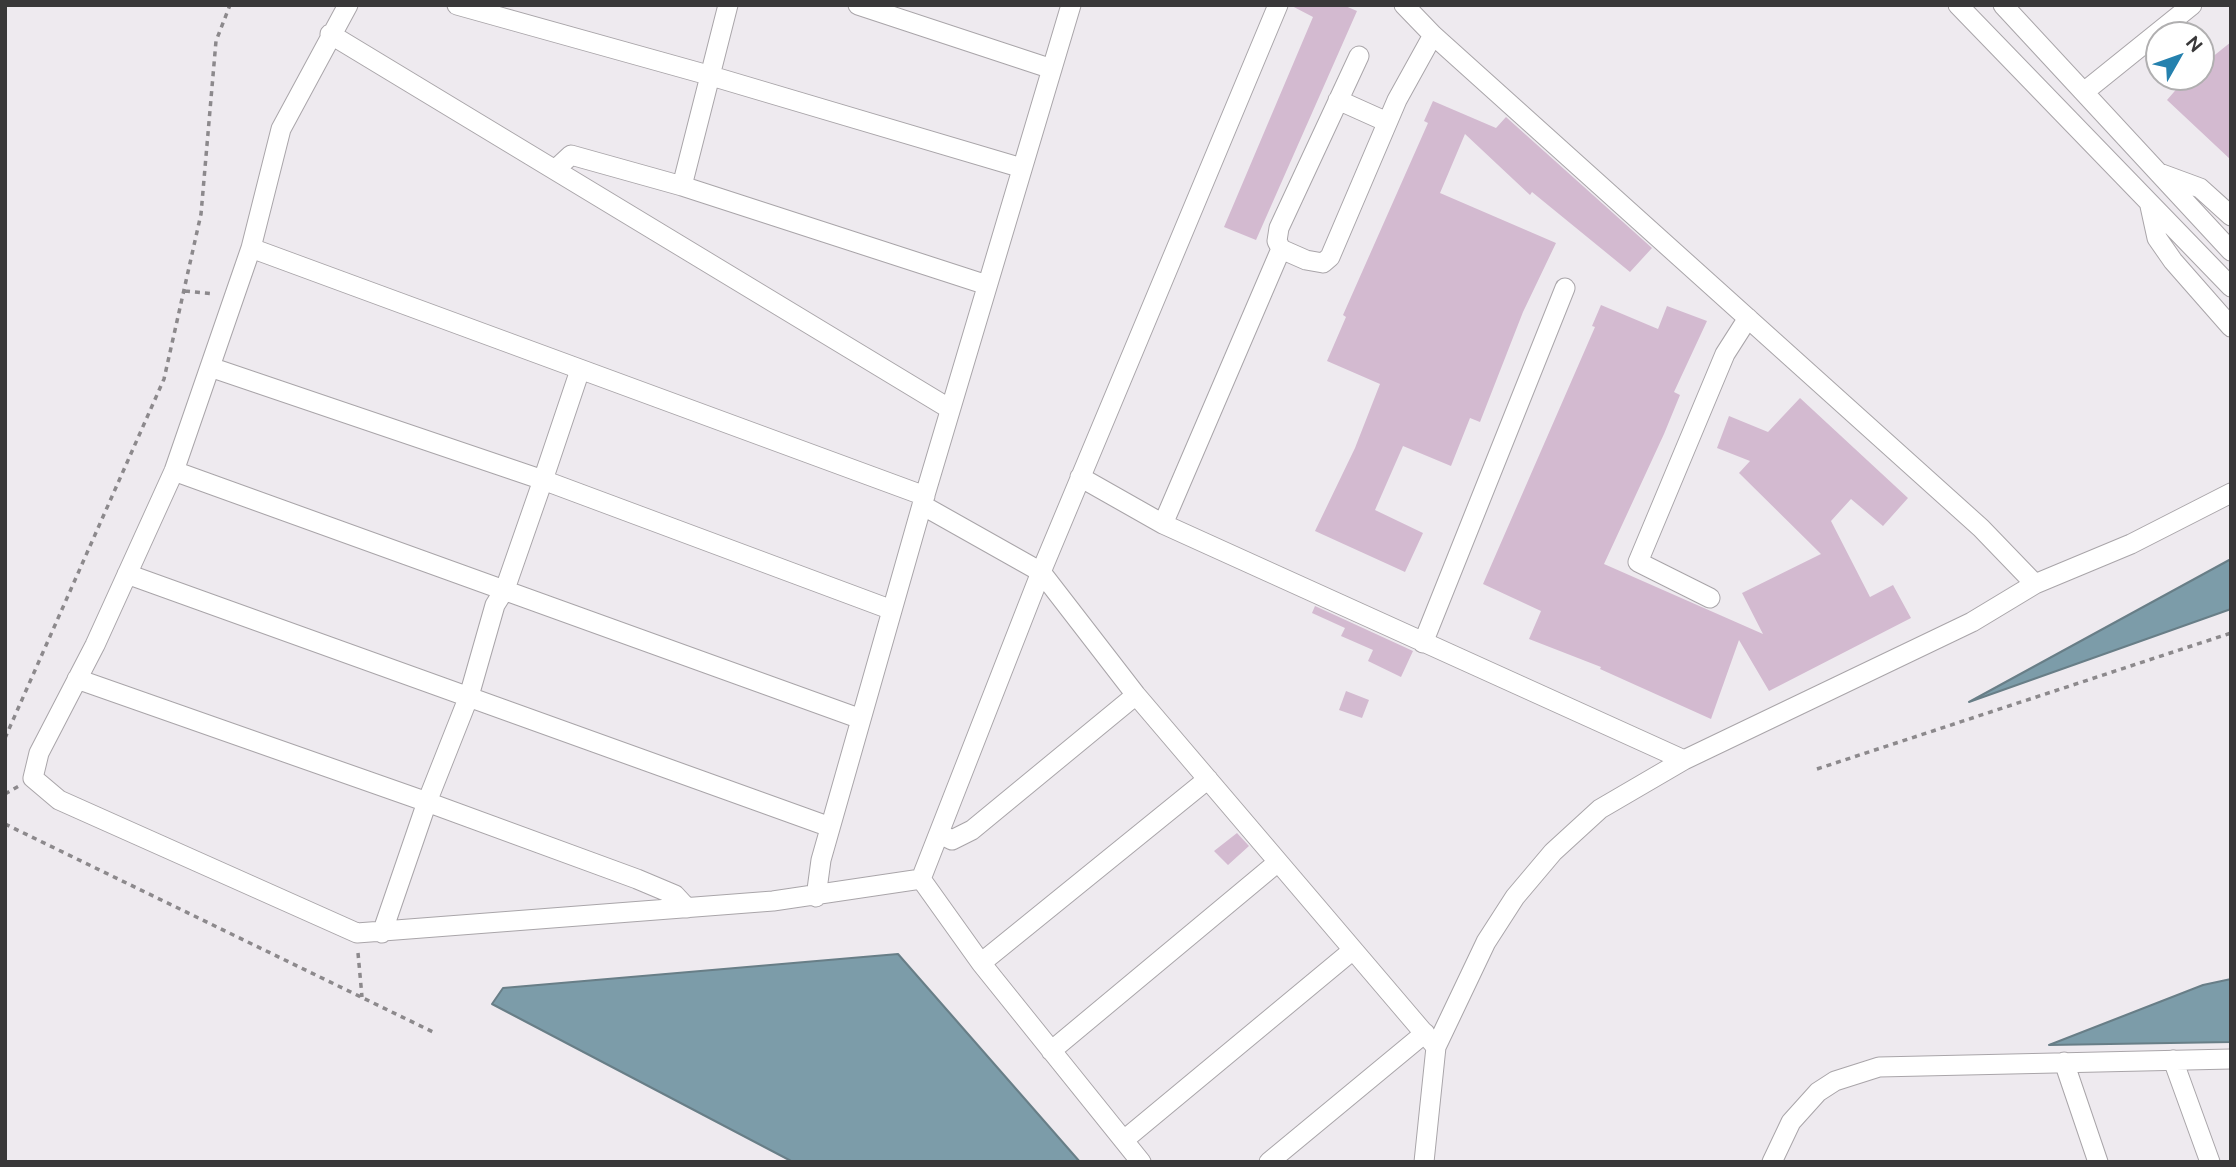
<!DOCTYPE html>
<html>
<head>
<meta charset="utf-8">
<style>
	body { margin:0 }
	#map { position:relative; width:2236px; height:1167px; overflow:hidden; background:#eeeaef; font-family:Ubuntu,sans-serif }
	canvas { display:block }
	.frame { position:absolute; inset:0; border:7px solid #393839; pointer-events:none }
	.north { position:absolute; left:2145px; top:21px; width:70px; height:70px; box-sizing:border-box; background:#fff; border:2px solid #b0afb0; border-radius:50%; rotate:50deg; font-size:19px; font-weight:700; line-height:28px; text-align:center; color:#393839 }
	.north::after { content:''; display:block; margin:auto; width:24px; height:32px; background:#2581ae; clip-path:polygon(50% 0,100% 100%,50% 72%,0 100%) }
</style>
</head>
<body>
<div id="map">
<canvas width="2236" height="1167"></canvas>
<div class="frame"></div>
<div class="north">N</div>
</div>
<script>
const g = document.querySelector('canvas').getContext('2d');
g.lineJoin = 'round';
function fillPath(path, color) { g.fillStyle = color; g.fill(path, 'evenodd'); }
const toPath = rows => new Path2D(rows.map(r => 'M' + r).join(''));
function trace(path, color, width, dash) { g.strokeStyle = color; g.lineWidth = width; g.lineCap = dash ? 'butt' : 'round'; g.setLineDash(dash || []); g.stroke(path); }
const water = toPath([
	[2231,559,2231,609,1969,702,2231,559],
	[898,954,1080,1162,793,1162,492,1004,503,988,898,954],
	[2231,979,2231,1042,2049,1045,2203,985,2231,979]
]);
fillPath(water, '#7c9ca9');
trace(water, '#687e87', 2);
fillPath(toPath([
	[1290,5,1343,5,1357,11,1256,240,1224,227,1313,17],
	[2231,42,2231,160,2167,100,2187,77,2201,77,2201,66],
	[1433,101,1496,128,1506,117,1652,248,1630,272,1532,192,1530,195,1465,134,1440,193,1556,243,1523,312,1480,422,1470,418,1451,466,1403,446,1375,510,1423,533,1405,572,1315,531,1355,448,1380,384,1327,361,1346,317,1343,315,1428,123,1424,121],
	[1601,305,1658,329,1667,306,1707,321,1674,392,1680,395,1664,434,1604,564,1763,634,1742,593,1821,554,1739,473,1750,461,1717,448,1729,416,1768,432,1800,398,1908,498,1883,526,1851,499,1831,521,1870,597,1893,585,1911,618,1769,691,1739,640,1711,719,1600,669,1601,667,1529,639,1541,611,1483,584,1595,327,1592,326],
	[1315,606,1413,651,1401,677,1368,661,1373,650,1341,636,1345,628,1312,613],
	[1346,691,1369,700,1362,718,1339,710],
	[1237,833,1249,846,1228,865,1214,851]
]), '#d3bad0');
const minor = toPath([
	[348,5,281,129,251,248,174,471,95,645,39,753,33,778,59,800,357,933,773,901,921,879],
	[457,5,708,75,1022,168],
	[858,5,1052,69],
	[1404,5,1433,35,1981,528,2035,584],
	[1958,5,2231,287],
	[2003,5,2231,251],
	[330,34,950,409],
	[1359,56,1279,228,1277,241,1281,249,1306,260,1323,263,1330,257,1397,100,1433,35],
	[2084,92,2192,5],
	[1338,100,1387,122],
	[557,168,571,155,682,186,728,5],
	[2162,174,2200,188,2231,216],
	[682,186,987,285],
	[2150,206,2157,238,2173,261,2231,327],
	[251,248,925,496],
	[210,367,543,480,892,610],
	[174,471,861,719],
	[1080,477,1163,524,1684,760],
	[922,505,1041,572,1136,695,1436,1047],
	[1163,524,1281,249],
	[127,574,830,827],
	[1710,598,1638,562,1725,354,1748,318],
	[1423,643,1565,288],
	[77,679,427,802,637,879,675,895,687,908],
	[940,834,952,840,972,830,1136,695],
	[921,879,1041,572,1278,5],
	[921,879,981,963,1141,1162],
	[816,897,821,860,922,505,1071,5],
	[382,933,427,802,469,696,495,605,505,589,543,480,580,370],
	[981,963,1208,779],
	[1051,1051,1278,862],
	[2173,1060,2210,1162],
	[2064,1062,2098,1162],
	[1124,1140,1353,950],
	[1269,1162,1425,1033],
	[1424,1162,1436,1047,1486,942,1515,897,1553,852,1600,809,1684,760,1972,622,2035,584,2131,544,2231,493],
	[1772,1162,1791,1122,1818,1092,1835,1081,1879,1067,2231,1059]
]);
trace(minor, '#a9a5a9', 21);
trace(toPath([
	[185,291,214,294],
	[5,738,164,379,201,214,216,41,230,5],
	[1817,769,2231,633],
	[5,794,19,786],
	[5,824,433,1032],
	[358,953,362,997]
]), '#8c898c', 3.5, [5, 5]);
trace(minor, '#fff', 19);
</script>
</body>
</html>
